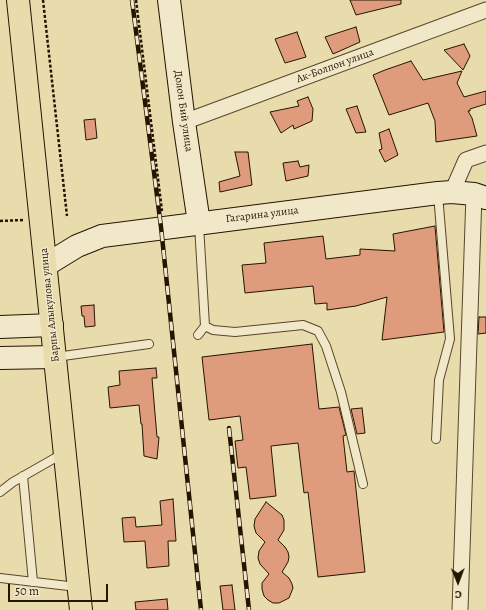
<!DOCTYPE html>
<html>
<head>
<meta charset="utf-8">
<style>
	body { margin:0 }
	#map { position:relative; width:486px; height:610px; overflow:hidden; background:#e9dcac; font-family:Alegreya,serif }
	canvas { display:block }
	.north { position:absolute; left:438px; top:562px; width:40px; height:40px; -webkit-text-stroke:3px #f1e8c9; paint-order:stroke; rotate:179deg; font-size:11px; font-weight:700; line-height:16px; text-align:center; color:#251400 }
	.north::after { content:''; display:block; margin:auto; width:14px; height:18px; background:#251400; clip-path:polygon(50% 0,100% 100%,50% 72%,0 100%) }
	.scale { position:absolute; left:8px; top:584px; width:100px; height:18px; box-sizing:border-box; border:2px solid #251400; border-top:0; padding-left:5px; font-size:12px; line-height:14px; white-space:nowrap; color:#251400; -webkit-text-stroke:3px #f1e8c9; paint-order:stroke }
</style>
</head>
<body>
<div id="map">
<canvas width="486" height="610"></canvas>
<div class="north">С</div>
<div class="scale">50 m</div>
</div>
<script>
const g = document.querySelector('canvas').getContext('2d');
g.lineJoin = 'round';
function fillPath(path, color) { g.fillStyle = color; g.fill(path, 'evenodd'); }
const toPath = rows => new Path2D(rows.map(r => 'M' + r).join(''));
function trace(path, color, width, dash) { g.strokeStyle = color; g.lineWidth = width; g.lineCap = dash ? 'butt' : 'round'; g.setLineDash(dash || []); g.stroke(path); }
function write(font, color, halo, rows, align = 'center') {
  g.font = font + ' Alegreya,serif'; g.lineWidth = 3; g.setLineDash([]); g.textBaseline = 'middle'; g.strokeStyle = halo; g.fillStyle = color; for (const [text, x, y, turn = 0] of rows) {
    g.save(); g.translate(x, y); g.rotate((+turn || 0) * Math.PI / 180); g.textAlign = isNaN(turn) ? turn : align; if (halo) g.strokeText(text, 0, 0); g.fillText(text, 0, 0); g.restore();
  }
}
const building = toPath([
	[350,0,401,0,401,4,356,15,350,0],
	[356,27,360,42,333,54,325,37,356,27],
	[297,32,306,57,285,63,275,39,297,32],
	[464,44,470,56,463,70,444,50,464,44],
	[411,61,423,80,462,71,457,83,464,97,486,91,486,104,470,109,470,111,468,111,472,118,477,136,436,142,435,121,428,103,389,115,373,75,385,70,411,61],
	[308,97,313,109,312,121,294,129,293,125,281,133,270,112,299,106,297,101,308,97],
	[357,106,366,132,356,133,346,109,357,106],
	[95,119,97,138,86,140,84,120,95,119],
	[389,129,398,155,385,162,379,150,382,149,379,133,389,129],
	[235,152,248,152,252,185,220,192,219,182,240,176,235,152],
	[298,161,300,167,309,165,308,176,286,181,283,163,298,161],
	[435,226,444,332,382,340,387,297,356,306,327,310,327,303,315,304,313,286,245,293,242,265,266,263,264,243,323,236,326,259,360,255,360,249,395,251,393,234,435,226],
	[94,305,95,326,85,327,84,316,82,316,81,306,94,305],
	[479,317,486,317,486,333,478,334,479,317],
	[312,344,319,409,339,407,346,435,343,436,347,472,354,471,365,572,318,577,308,492,304,493,298,443,271,446,276,496,250,499,246,467,238,468,235,441,243,440,240,416,209,420,202,357,312,344],
	[156,368,157,378,152,378,157,437,159,437,157,459,144,456,142,424,141,424,139,405,110,408,108,387,120,385,119,371,156,368],
	[362,408,365,433,357,434,351,409,362,408],
	[173,499,176,541,168,541,169,566,147,568,145,541,124,542,122,518,135,517,136,527,162,525,160,501,173,499],
	[266,502,282,515,284,520,284,530,278,540,285,547,288,552,289,557,288,562,282,572,289,578,292,584,293,588,289,598,279,603,273,603,268,600,264,596,262,589,262,583,269,574,260,564,258,558,259,551,265,542,256,533,254,526,255,519,266,502],
	[232,585,235,610,223,610,220,586,232,585],
	[167,599,168,610,136,610,135,602,167,599]
]);
fillPath(building, '#de9c7d');
trace(building, '#251400', 1);
const lane = toPath([
	[205,326,213,330,235,332,303,325,318,331,326,346,341,392,363,484],
	[198,335,205,326,199,225],
	[56,357,149,344],
	[436,439,439,380,450,339,438,194],
	[23,476,33,582],
	[0,492,13,482,62,454],
	[0,578,77,587]
]);
const street = toPath([
	[184,122,486,10],
	[452,192,466,160,486,153],
	[460,610,474,194]
]);
const secondary = toPath([
	[169,0,184,122,199,223],
	[46,265,77,246,102,236,438,193,452,192,474,194,486,198],
	[0,327,52,325],
	[0,358,55,357]
]);
const primary = toPath([
	[18,0,81,610]
]);
trace(lane, '#56462b', 10);
trace(street, '#56462b', 17);
trace(secondary, '#251400', 24);
trace(primary, '#251400', 24);
trace(toPath([
	[43,0,67,216],
	[136,0,162,211],
	[0,221,23,220]
]), '#251400', 2.5, [3, 2]);
trace(lane, '#f1e8c9', 8);
trace(street, '#f1e8c9', 15);
trace(secondary, '#f1e8c9', 22);
trace(primary, '#e9dcac', 22);
const rail = toPath([
	[132,0,161,227,201,610],
	[229,428,249,610]
]);
trace(rail, '#251400', 4.5);
trace(rail, '#f1e8c9', 3, [9]);
write('11px', '#251400', '#f1e8c9', [
	["Ак-Болпон улица",335,66,-20],
	["Долон Бий улица",183,111,82],
	["Гагарина улица",262,215,-7],
	["Барпы Алыкулова улица",50,305,-96]
]);
</script>
</body>
</html>
